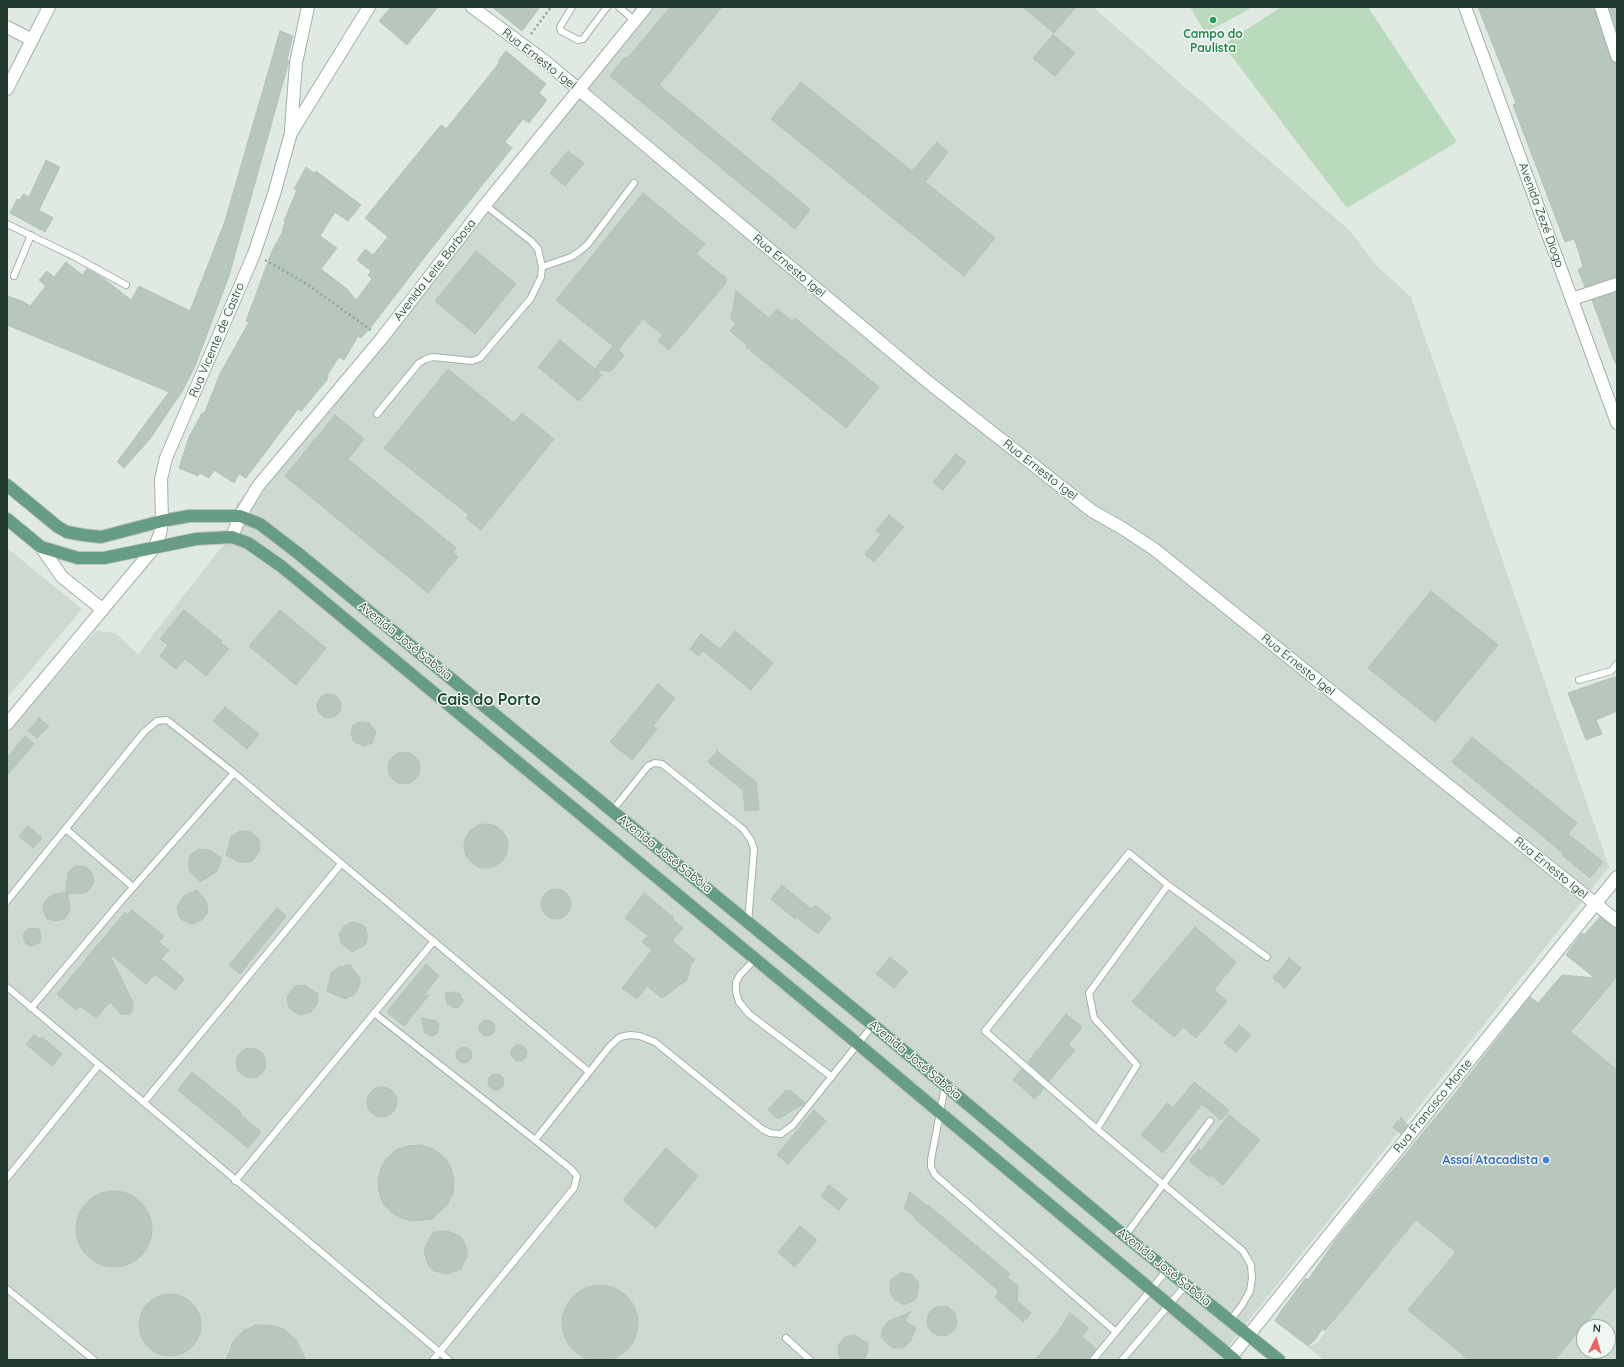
<!DOCTYPE html>
<html>
<head>
<meta charset="utf-8">
<style>
	body { margin:0 }
	#map { position:relative; width:1624px; height:1367px; overflow:hidden; background:#e0eae3; font-family:Quicksand,sans-serif }
	canvas { display:block }
	.frame { position:absolute; inset:0; border:8px solid #21392e; pointer-events:none }
	.north { position:absolute; left:1576px; top:1319px; width:40px; height:40px; box-sizing:border-box; background:#f0f7f2; border:1px solid #9daba4; border-radius:50%; rotate:5deg; font-size:11px; font-weight:700; line-height:16px; text-align:center; color:#21392e }
	.north::after { content:''; display:block; margin:auto; width:14px; height:18px; background:#ea635d; clip-path:polygon(50% 0,100% 100%,50% 72%,0 100%) }
</style>
</head>
<body>
<div id="map">
<canvas width="1624" height="1367"></canvas>
<div class="frame"></div>
<div class="north">N</div>
</div>
<script>
const g = document.querySelector('canvas').getContext('2d');
g.lineJoin = 'round';
function fillPath(path, color) { g.fillStyle = color; g.fill(path, 'evenodd'); }
const toPath = rows => new Path2D(rows.map(r => 'M' + r).join(''));
function trace(path, color, width, dash) { g.strokeStyle = color; g.lineWidth = width; g.lineCap = dash ? 'butt' : 'round'; g.setLineDash(dash || []); g.stroke(path); }
function write(font, color, halo, rows, align = 'center') {
  g.font = font + ' Quicksand,sans-serif'; g.lineWidth = 3; g.setLineDash([]); g.textBaseline = 'middle'; g.strokeStyle = halo; g.fillStyle = color; for (const [text, x, y, turn = 0] of rows) {
    g.save(); g.translate(x, y); g.rotate((+turn || 0) * Math.PI / 180); g.textAlign = isNaN(turn) ? turn : align; if (halo) g.strokeText(text, 0, 0); g.fillText(text, 0, 0); g.restore();
  }
}
fillPath(toPath([
	[637,7,1093,7,1349,230,1377,266,1411,297,1609,867,1223,1353,1225,1360,7,1360,7,733,96,631,116,633,138,654,224,544,236,505,412,291],
	[7,548,82,609,7,698],
	[1617,978,1617,1360,1324,1360,1308,1347,1318,1342,1345,1307],
	[1584,1327,1608,1327,1608,1351,1584,1351]
]), '#ced9d2');
fillPath(toPath([
	[1190,7,1253,7,1205,33],
	[1281,7,1368,7,1457,142,1347,208,1223,45]
]), '#b9dabb');
const building = toPath([
	[391,7,438,7,407,45,379,21,391,7],
	[492,7,540,7,522,31,492,7],
	[670,7,722,7,659,85,810,209,795,229,610,76,625,57,627,59,670,7],
	[1023,7,1076,7,1054,33,1023,7],
	[1478,7,1594,7,1610,58,1612,62,1617,63,1617,277,1585,287,1578,270,1583,267,1579,252,1574,239,1565,242,1513,105,1516,103,1478,7],
	[1609,7,1617,7,1617,32,1609,7],
	[280,31,293,36,287,60,289,61,229,276,195,366,183,390,150,439,124,468,117,462,169,392,7,325,7,296,22,301,30,306,46,286,39,280,47,271,54,277,66,262,82,275,87,269,103,278,131,300,139,286,190,311,225,221,280,31],
	[1053,35,1075,53,1055,76,1033,58,1053,35],
	[506,51,546,84,539,93,547,100,529,123,523,119,505,142,512,148,431,249,371,327,361,338,358,336,344,360,339,357,328,374,327,380,301,411,298,409,246,478,239,474,234,483,214,470,209,478,200,473,198,476,179,468,189,437,202,413,204,414,220,374,249,322,246,321,272,251,282,233,285,221,284,221,297,190,294,189,306,167,314,173,316,171,361,205,348,221,335,212,320,236,337,248,321,269,347,289,356,300,372,279,368,275,371,271,357,260,365,249,373,255,388,237,365,218,441,125,446,129,500,62,498,61,506,51],
	[801,82,912,171,937,142,948,152,925,182,995,238,964,276,771,119,801,82],
	[568,151,584,163,565,186,550,173,568,151],
	[46,160,60,167,39,210,53,218,45,232,10,213,17,199,20,200,23,194,29,197,46,160],
	[643,193,705,244,696,254,726,278,726,283,669,350,658,341,663,335,643,319,618,350,556,300,643,193],
	[476,251,516,284,475,334,435,301,476,251],
	[736,291,769,318,777,309,792,321,795,318,879,387,846,428,746,347,747,345,730,331,736,323,731,319,736,291],
	[1617,292,1617,363,1615,363,1592,300,1617,292],
	[560,340,595,369,613,346,624,355,611,371,596,370,602,375,579,401,538,367,560,340],
	[448,369,514,423,522,413,554,439,481,530,466,518,469,515,384,448,448,369],
	[335,415,364,439,348,459,456,548,453,553,458,557,428,593,285,476,335,415],
	[956,454,966,462,943,490,933,482,956,454],
	[889,515,904,527,874,562,865,554,881,534,876,531,889,515],
	[1431,591,1498,645,1435,722,1368,668,1431,591],
	[184,610,222,641,220,643,229,649,206,676,185,659,176,669,160,656,168,645,160,639,184,610],
	[280,610,326,648,296,685,249,646,280,610],
	[735,631,773,663,751,690,703,651,699,656,690,649,701,634,720,649,735,631],
	[1617,676,1617,711,1596,720,1602,734,1586,740,1568,693,1617,676],
	[658,684,675,698,653,726,657,729,632,760,610,742,658,684],
	'317 706a12 12 0 1 1 24 0a12 12 0 1 1-24 0Z',
	[225,707,259,734,247,749,213,721,225,707],
	[39,718,49,726,37,738,28,731,39,718],
	[361,722,369,723,376,732,372,743,365,746,354,742,351,734,353,725,361,722],
	[25,736,34,744,7,775,7,758,25,736],
	[1472,737,1577,823,1568,834,1603,862,1590,878,1562,855,1563,853,1452,762,1472,737],
	[717,751,756,782,759,810,745,811,743,790,708,762,717,751],
	'388 768a16 16 0 1 1 32 0a16 16 0 1 1-32 0Z',
	'464 846a22 22 0 1 1 44 0a22 22 0 1 1-44 0Z',
	[28,826,42,838,33,848,19,836,28,826],
	[240,831,251,832,259,839,260,850,254,859,250,862,239,862,226,855,231,837,240,831],
	[199,849,209,850,222,858,216,872,200,882,190,872,188,863,191,854,199,849],
	[75,866,84,866,91,871,94,880,93,884,88,891,83,893,68,894,70,908,67,916,64,919,56,921,47,919,43,910,45,901,52,895,66,892,68,873,75,866],
	[782,885,811,909,815,905,831,918,818,934,796,917,795,919,771,899,782,885],
	'541 904a15 15 0 1 1 30 0a15 15 0 1 1-30 0Z',
	[197,890,206,901,208,912,202,920,192,924,182,920,179,916,177,907,184,896,197,890],
	[644,893,674,918,672,919,683,928,672,941,695,960,691,964,687,980,662,998,647,986,637,999,622,988,652,950,642,942,648,936,625,918,644,893],
	[277,908,286,916,240,974,229,965,277,908],
	[132,910,164,936,159,942,169,950,161,959,184,979,175,990,155,974,146,984,109,953,133,1003,133,1009,130,1014,121,1014,110,1002,96,1018,80,1006,76,1010,57,994,125,912,128,915,132,910],
	[1600,917,1617,928,1617,977,1571,1032,1617,1070,1617,1285,1555,1360,1469,1360,1408,1310,1456,1252,1416,1220,1325,1331,1322,1329,1315,1340,1308,1346,1275,1321,1281,1311,1306,1278,1308,1280,1337,1238,1452,1097,1530,997,1538,1003,1562,975,1595,978,1566,955,1582,933,1584,935,1600,917],
	[352,922,361,924,365,927,368,936,365,945,352,952,341,943,339,934,344,926,352,922],
	[1195,927,1236,962,1214,990,1227,1001,1196,1038,1183,1027,1174,1037,1132,1002,1195,927],
	[31,928,39,929,41,937,39,943,31,946,26,944,23,936,26,930,31,928],
	[890,957,908,972,894,988,876,974,890,957],
	[1289,958,1301,968,1285,988,1273,978,1289,958],
	[426,964,439,976,423,996,429,995,404,1026,387,1012,426,964],
	[350,965,360,979,360,984,355,994,345,999,327,991,331,973,339,967,350,965],
	[305,985,318,994,317,1004,311,1012,301,1015,293,1011,289,1007,287,998,292,989,296,986,305,985],
	[455,992,460,994,463,1001,459,1007,454,1008,447,1003,445,993,455,992],
	[1066,1014,1082,1027,1068,1045,1075,1050,1049,1081,1028,1062,1066,1014],
	[421,1018,437,1021,439,1026,437,1033,433,1036,425,1033,421,1018],
	'479 1028a8 8 0 1 1 16 0a8 8 0 1 1-16 0Z',
	[1239,1025,1251,1035,1236,1052,1224,1043,1239,1025],
	[34,1035,40,1039,42,1037,62,1054,52,1066,26,1044,34,1035],
	'511 1053a8 8 0 1 1 16 0a8 8 0 1 1-16 0Z',
	'456 1055a8 8 0 1 1 16 0a8 8 0 1 1-16 0Z',
	'236 1063a15 15 0 1 1 30 0a15 15 0 1 1-30 0Z',
	[1022,1069,1044,1088,1035,1099,1013,1080,1022,1069],
	[192,1072,241,1112,240,1114,261,1132,248,1148,178,1090,192,1072],
	'488 1082a8 8 0 1 1 16 0a8 8 0 1 1-16 0Z',
	[1194,1082,1229,1110,1221,1120,1202,1104,1163,1153,1141,1135,1167,1103,1173,1108,1194,1082],
	'367 1102a15 15 0 1 1 30 0a15 15 0 1 1-30 0Z',
	[786,1090,788,1092,790,1090,805,1103,778,1119,768,1110,786,1090],
	[814,1110,826,1121,788,1164,777,1155,814,1110],
	[1229,1115,1260,1140,1223,1185,1211,1175,1209,1177,1189,1161,1199,1149,1201,1151,1229,1115],
	[1401,1118,1408,1125,1401,1134,1393,1127,1401,1118],
	[420,1145,433,1149,444,1157,451,1168,454,1180,453,1194,447,1205,432,1219,413,1221,401,1218,391,1212,383,1203,379,1192,378,1180,381,1168,387,1158,396,1150,407,1146,420,1145],
	[666,1148,698,1176,656,1228,623,1200,666,1148],
	[829,1185,847,1199,839,1210,821,1196,829,1185],
	'76 1229a38 38 0 1 1 76 0a38 38 0 1 1-76 0Z',
	[910,1192,927,1206,928,1205,1010,1274,1007,1277,1018,1286,1017,1301,1031,1313,1023,1322,995,1297,999,1291,915,1219,916,1218,904,1208,910,1192],
	[800,1226,817,1240,795,1267,778,1252,800,1226],
	[448,1231,461,1237,467,1249,467,1256,461,1269,448,1274,434,1271,429,1266,424,1253,426,1246,433,1232,448,1231],
	[901,1273,911,1274,918,1281,919,1286,916,1299,904,1305,894,1299,890,1291,890,1282,893,1278,901,1273],
	'562 1323a38 38 0 1 1 76 0a38 38 0 1 1-76 0Z',
	'139 1325a31 31 0 1 1 62 0a31 31 0 1 1-62 0Z',
	'927 1321a15 15 0 1 1 30 0a15 15 0 1 1-30 0Z',
	[910,1312,905,1321,916,1328,910,1342,902,1348,892,1348,881,1337,883,1328,889,1321,910,1312],
	[1070,1313,1089,1328,1082,1336,1096,1349,1089,1360,1035,1360,1058,1332,1070,1313],
	[256,1325,271,1325,285,1330,296,1340,306,1360,226,1360,233,1342,243,1331,256,1325],
	[854,1335,868,1343,867,1354,864,1360,841,1360,838,1353,839,1344,845,1337,854,1335]
]);
fillPath(building, '#b8c7be');
trace(building, '#b2c3b9', 1);
const service = toPath([
	[572,7,560,27,561,31,578,40,583,39,607,7],
	[619,7,635,21],
	[7,224,75,257,126,285],
	[542,267,571,257,580,251,588,244,634,183],
	[14,276,31,235],
	[377,414,419,363,426,359,433,357,472,361,480,358,531,298,541,277,542,267,538,249,531,241,485,205],
	[1579,680,1611,671,1617,664],
	[612,811,648,766,655,763,662,764,743,829,751,840,754,849,748,923],
	[66,829,133,887],
	[1168,885,1267,957],
	[7,901,144,732,157,721,167,720,234,773,588,1071],
	[755,959,740,975,736,982,736,992,739,1002,749,1014,832,1077],
	[7,987,449,1360],
	[31,1008,122,900,234,773],
	[374,1013,535,1140,571,1169,577,1176,574,1188,433,1360],
	[945,1086,931,1160,931,1167,935,1175,1116,1332],
	[144,1102,341,864],
	[1097,1129,1137,1065,1094,1018,1089,993,1168,885,1129,853,985,1031,1097,1129,1243,1251,1251,1265,1252,1278,1250,1291,1242,1305,1230,1321],
	[535,1140,610,1046,620,1037,630,1035,640,1036,655,1042,762,1129,770,1133,781,1134,793,1125,873,1025],
	[7,1178,99,1065],
	[235,1181,434,941],
	[1125,1236,1210,1121],
	[7,1289,94,1360],
	[786,1338,810,1360],
	[1093,1360,1167,1270],
	[1122,1360,1186,1285]
]);
const minor = toPath([
	[472,7,546,62,928,382,1092,511,1122,528,1154,549,1617,921],
	[1465,7,1617,423],
	[1601,7,1617,56],
	[7,27,32,40],
	[7,89,49,7],
	[291,130,296,63,308,7],
	[1572,299,1617,284],
	[41,547,62,577,102,609],
	[7,724,154,548,160,534,162,521,161,479,166,458,254,254,274,194,291,133,369,7],
	[1231,1357,1617,877]
]);
const tertiary = toPath([
	[232,537,240,516,258,486,382,338,485,205,646,7]
]);
const primary = toPath([
	[7,485,58,527,67,532,83,535,101,537,162,521,189,516,240,516,260,524,299,554,873,1025,1125,1236,1279,1360],
	[7,519,41,547,78,558,104,558,196,539,232,537,248,543,281,566,858,1044,1235,1360]
]);
trace(service, '#a3b1a9', 8);
trace(minor, '#a3b1a9', 14);
trace(tertiary, '#a3b1a9', 14);
trace(primary, '#bcc4c0', 14);
trace(toPath([
	[531,34,551,7],
	[265,260,307,284,372,331]
]), '#82ac96', 2.5, [2, 3]);
trace(service, '#fff', 6);
trace(minor, '#fff', 12);
trace(tertiary, '#fff', 12);
trace(primary, '#669d84', 12);
for (const [x, y, r, color] of [
	[1213,20,4,"#2e9e5b"],
	[1546,1160,4,"#3f7fe0"]
]) { const dot = new Path2D(); dot.arc(x, y, r, 0, 2 * Math.PI); g.fillStyle = color; g.fill(dot); trace(dot, '#f0f7f2', 1.5); }
write('bold 12px', '#27864d', '#f0f7f2', [
	["Campo do",1213,34],
	["Paulista",1213,48]
]);
write('12px', '#21392e', '#f0f7f2', [
	["Rua Ernesto Igel",539,59,38],
	["Avenida Zezé Diogo",1541,215,70],
	["Rua Ernesto Igel",789,266,40],
	["Avenida Leite Barbosa",435,270,-52],
	["Rua Vicente de Castro",217,340,-67],
	["Rua Ernesto Igel",1040,470,38],
	["Avenida José Sabóia",405,641,39],
	["Rua Ernesto Igel",1298,665,39],
	["Avenida José Sabóia",665,854,39],
	["Rua Ernesto Igel",1551,868,39],
	["Avenida José Sabóia",915,1060,40],
	["Rua Francisco Monte",1433,1106,-51],
	["Avenida José Sabóia",1164,1267,39]
]);
write('bold 12px', '#366cbe', '#f0f7f2', [
	["Assaí Atacadista",1538,1160]
], 'right');
write('bold 16px', '#1f4a36', '#f0f7f2', [
	["Cais do Porto",489,700]
]);
</script>
</body>
</html>
